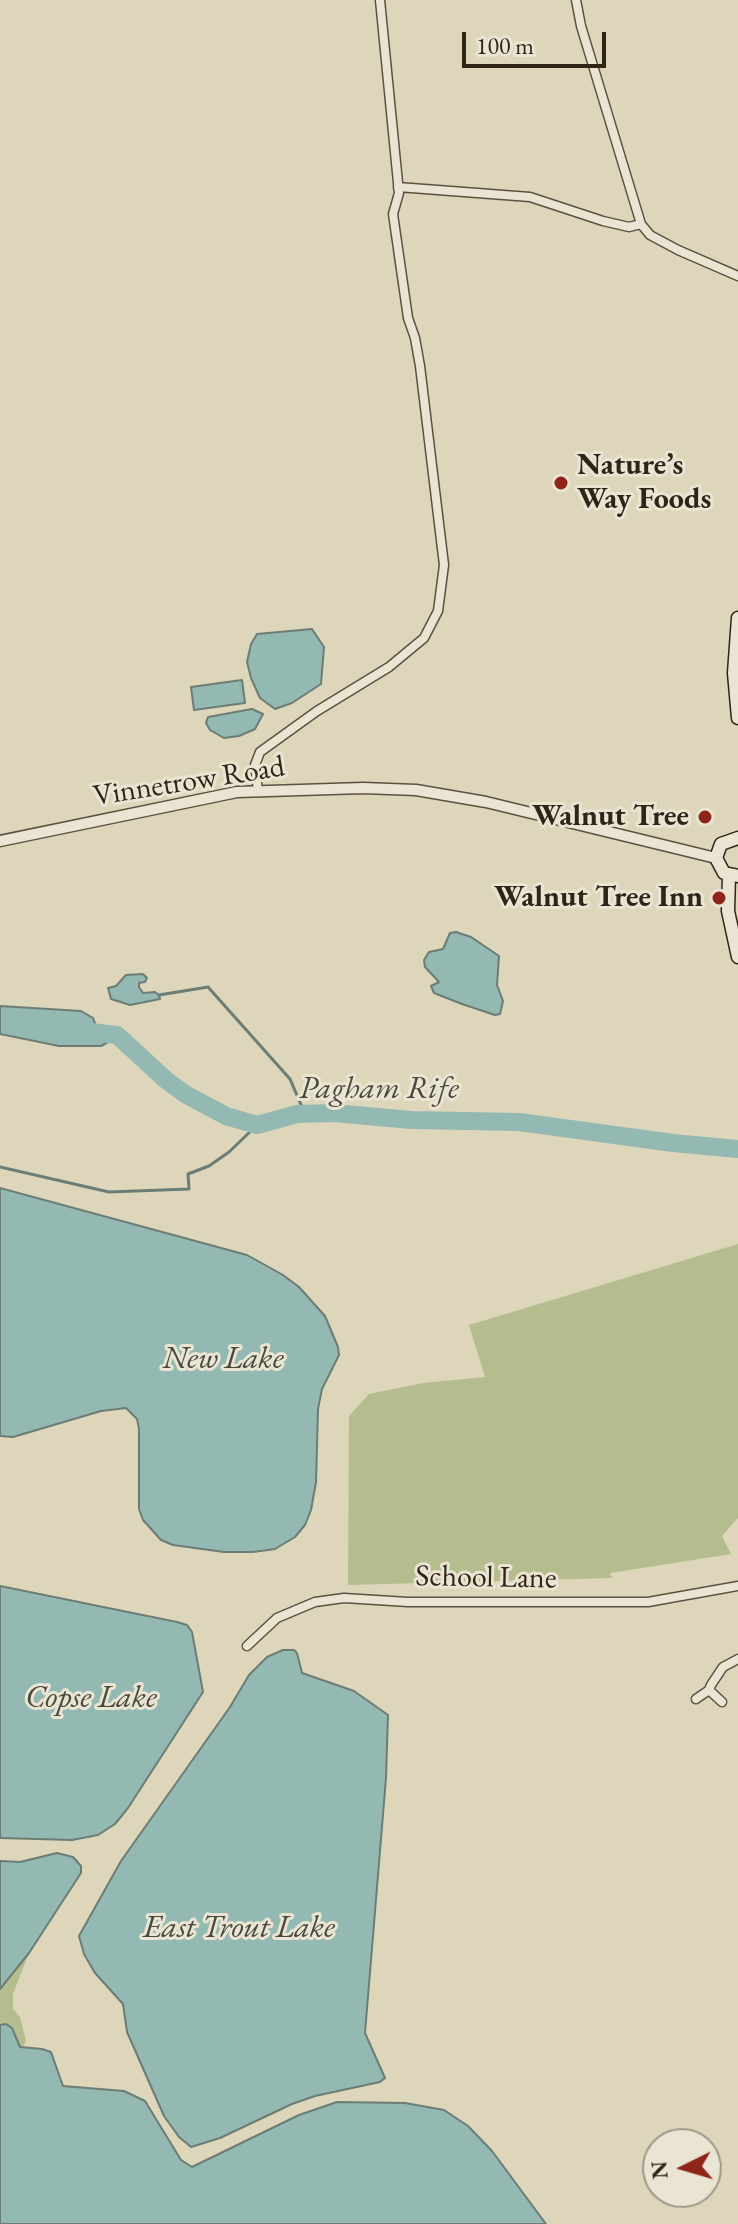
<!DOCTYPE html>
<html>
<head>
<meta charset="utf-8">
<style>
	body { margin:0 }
	#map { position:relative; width:738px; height:2224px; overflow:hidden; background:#ded6bb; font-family:"EB Garamond",serif }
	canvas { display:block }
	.north { position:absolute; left:642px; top:2128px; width:80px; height:80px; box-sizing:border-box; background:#eae4d3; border:2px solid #a09788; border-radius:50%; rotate:265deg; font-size:22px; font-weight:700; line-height:32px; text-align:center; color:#302417 }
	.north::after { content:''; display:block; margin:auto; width:28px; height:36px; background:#8f2418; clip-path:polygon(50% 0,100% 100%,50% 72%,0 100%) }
	.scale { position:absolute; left:462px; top:32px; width:144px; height:36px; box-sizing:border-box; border:4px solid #302417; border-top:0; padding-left:10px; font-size:24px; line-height:28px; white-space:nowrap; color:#302417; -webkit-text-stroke:6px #eae4d3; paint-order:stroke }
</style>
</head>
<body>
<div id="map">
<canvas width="738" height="2224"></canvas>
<div class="north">N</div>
<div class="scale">100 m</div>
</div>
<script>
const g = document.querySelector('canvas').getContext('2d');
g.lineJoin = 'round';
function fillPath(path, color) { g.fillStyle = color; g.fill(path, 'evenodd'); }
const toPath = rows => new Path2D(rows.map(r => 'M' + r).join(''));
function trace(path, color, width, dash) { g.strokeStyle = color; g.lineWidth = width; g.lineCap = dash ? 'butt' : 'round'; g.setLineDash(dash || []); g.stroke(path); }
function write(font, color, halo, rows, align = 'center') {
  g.font = font + ' "EB Garamond",serif'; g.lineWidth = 6; g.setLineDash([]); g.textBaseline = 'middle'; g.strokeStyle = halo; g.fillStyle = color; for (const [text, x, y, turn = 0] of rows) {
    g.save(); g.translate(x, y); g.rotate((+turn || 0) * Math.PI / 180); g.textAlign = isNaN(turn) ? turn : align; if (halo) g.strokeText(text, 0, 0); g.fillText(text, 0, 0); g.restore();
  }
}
fillPath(toPath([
	[738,1244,738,1518,722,1536,731,1554,610,1573,612,1578,348,1585,349,1416,369,1394,423,1383,485,1377,469,1325],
	[29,1953,13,1994,13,2009,20,2017,26,2041,22,2048,18,2044,9,2025,0,2025,0,1989]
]), '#b5bd8e');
const water = toPath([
	[312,629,324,647,321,684,292,703,275,709,260,698,251,678,247,662,251,644,257,634,312,629],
	[242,680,245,703,194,710,191,687,242,680],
	[252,709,263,714,255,729,239,736,224,738,210,730,206,723,208,717,252,709],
	[456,932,471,937,499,956,497,985,503,1001,500,1014,495,1015,462,1004,434,993,431,986,439,982,425,967,424,960,429,952,443,949,450,933,456,932],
	[143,974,147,978,145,982,139,983,139,987,143,993,155,992,159,995,160,999,130,1005,111,999,108,988,116,986,126,975,143,974],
	[0,1006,81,1011,93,1018,96,1026,103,1033,111,1034,112,1040,101,1046,59,1046,0,1034,0,1006],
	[0,1188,247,1255,283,1275,299,1287,325,1316,338,1347,339,1355,322,1389,318,1409,316,1482,311,1510,305,1525,295,1537,275,1549,253,1552,224,1552,173,1545,161,1540,143,1520,139,1509,139,1429,137,1419,126,1408,101,1411,13,1437,0,1436,0,1188],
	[0,1586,177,1622,187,1625,192,1632,203,1692,128,1808,115,1824,98,1835,72,1840,0,1838,0,1586],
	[283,1650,294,1650,297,1653,302,1673,354,1691,388,1715,386,1778,365,2033,385,2078,380,2082,315,2096,292,2104,220,2138,191,2147,179,2137,164,2116,127,2032,123,2004,95,1973,84,1954,79,1936,121,1861,230,1707,249,1675,267,1657,283,1650],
	[57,1853,73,1857,81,1866,81,1873,29,1953,0,1989,0,1861,20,1862,57,1853],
	[6,2024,12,2028,20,2047,42,2049,51,2052,63,2086,124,2091,145,2101,181,2160,192,2167,299,2115,337,2102,405,2103,444,2110,468,2126,492,2151,546,2224,0,2224,0,2025,6,2024]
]);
fillPath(water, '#93b9b2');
trace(water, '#6b7d74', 2);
trace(toPath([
	[159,995,208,987,290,1079,305,1114],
	[0,1167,109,1192,189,1189,188,1174,209,1166,229,1152,257,1125]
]), '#6b7d74', 3);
trace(toPath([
	[82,1031,117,1035,166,1080,185,1094,226,1116,257,1125,297,1114,334,1113,411,1120,519,1122,673,1143,738,1149]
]), '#93b9b2', 18);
const minor = toPath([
	[576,0,581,26,641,224,650,235,678,250,738,276],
	[398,187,530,197,603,221,629,227,641,224],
	[258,791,255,765,260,752,317,711,389,667,424,638,438,611,444,565,420,366,415,338,408,318,393,214,399,193,380,0],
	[247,1646,277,1618,315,1602,344,1598,408,1602,648,1602,738,1586],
	[696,1699,709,1690],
	[722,1702,709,1690,711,1685,723,1667,738,1659]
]);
const tertiary = toPath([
	[0,841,237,792,363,788,416,790,486,802,716,858]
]);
const secondary = toPath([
	[738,618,734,673,738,718],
	[738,838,721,844,716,858,724,873,738,876],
	[729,875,728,911,738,957]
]);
trace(minor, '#5c5040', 11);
trace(tertiary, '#5c5040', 13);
trace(secondary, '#302417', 15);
trace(minor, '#eae4d3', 8);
trace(tertiary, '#eae4d3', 10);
trace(secondary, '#eae4d3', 12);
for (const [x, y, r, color] of [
	[561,483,8,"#8f2418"],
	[705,817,8,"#8f2418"],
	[719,898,8,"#8f2418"]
]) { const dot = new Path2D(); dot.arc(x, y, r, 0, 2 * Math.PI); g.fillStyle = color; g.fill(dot); trace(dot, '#eae4d3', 3); }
write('bold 30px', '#302417', '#eae4d3', [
	["Nature’s",577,466,"left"],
	["Way Foods",577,500,"left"],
	["Walnut Tree",689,817],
	["Walnut Tree Inn",703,898]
], 'right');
write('30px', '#302417', '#eae4d3', [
	["Vinnetrow Road",189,782,-9],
	["School Lane",486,1578,1]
]);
write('italic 32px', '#49493e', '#eae4d3', [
	["Pagham Rife",379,1089],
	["New Lake",223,1359],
	["Copse Lake",91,1698],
	["East Trout Lake",239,1928]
]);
</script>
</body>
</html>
